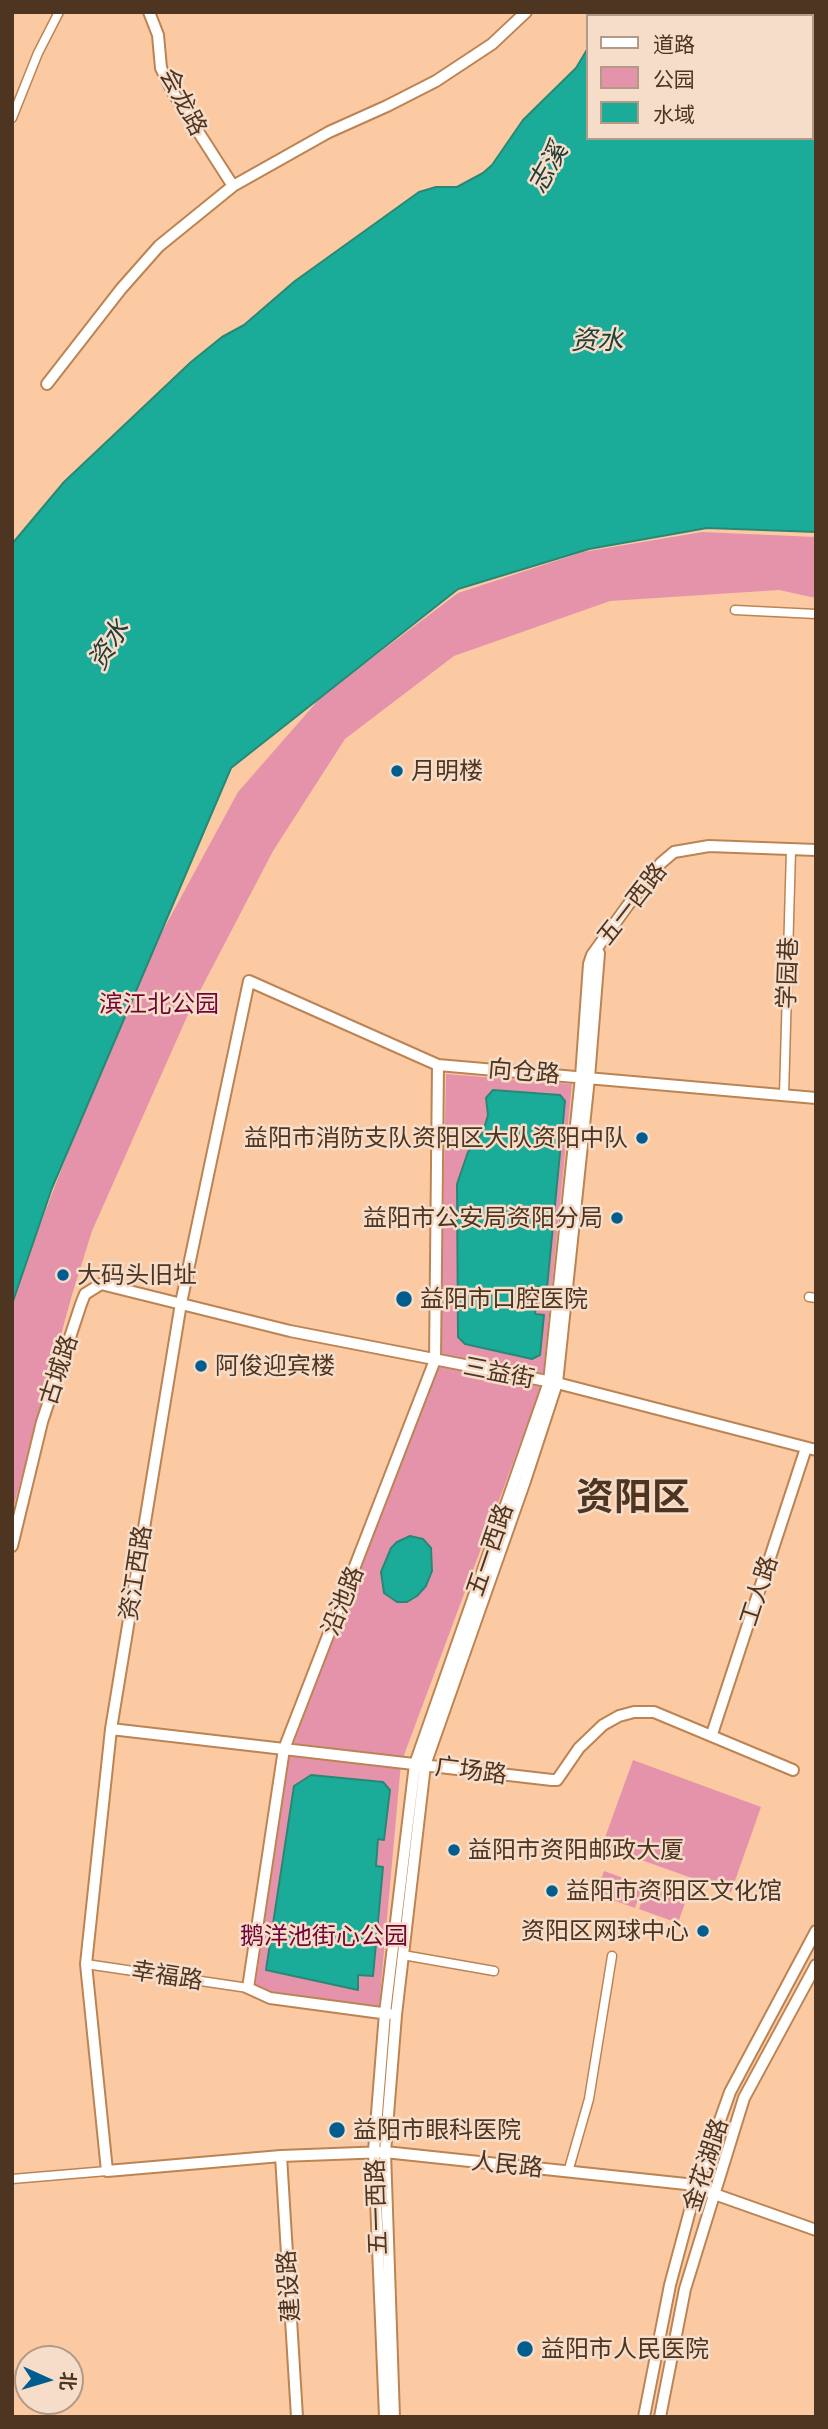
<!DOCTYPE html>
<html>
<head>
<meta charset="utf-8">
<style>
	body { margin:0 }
	#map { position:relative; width:828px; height:2429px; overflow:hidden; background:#fbcaa3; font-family:"Asap Condensed","Noto Sans SC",sans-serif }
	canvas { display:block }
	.frame { position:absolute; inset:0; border:14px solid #4d3521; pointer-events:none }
	.legend { position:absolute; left:586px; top:14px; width:228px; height:126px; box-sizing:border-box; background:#f6ddc9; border:2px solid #b29a86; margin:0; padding:9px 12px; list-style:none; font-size:21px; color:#4d3521 }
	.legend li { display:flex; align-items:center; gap:14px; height:35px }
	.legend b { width:35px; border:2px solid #b29a86 }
	.north { position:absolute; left:14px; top:2345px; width:70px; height:70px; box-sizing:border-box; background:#f6ddc9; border:2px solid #b29a86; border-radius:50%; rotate:94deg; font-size:19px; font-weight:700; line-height:28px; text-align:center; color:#4d3521 }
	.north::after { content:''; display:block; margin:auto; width:24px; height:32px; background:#005d8e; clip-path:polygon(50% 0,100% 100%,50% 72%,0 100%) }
</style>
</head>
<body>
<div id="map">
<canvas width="828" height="2429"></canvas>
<div class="frame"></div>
<ul class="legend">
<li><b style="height:9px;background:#fff"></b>道路</li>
<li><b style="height:19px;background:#e593ab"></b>公园</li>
<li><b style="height:19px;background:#1aac99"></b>水域</li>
</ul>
<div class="north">北</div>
</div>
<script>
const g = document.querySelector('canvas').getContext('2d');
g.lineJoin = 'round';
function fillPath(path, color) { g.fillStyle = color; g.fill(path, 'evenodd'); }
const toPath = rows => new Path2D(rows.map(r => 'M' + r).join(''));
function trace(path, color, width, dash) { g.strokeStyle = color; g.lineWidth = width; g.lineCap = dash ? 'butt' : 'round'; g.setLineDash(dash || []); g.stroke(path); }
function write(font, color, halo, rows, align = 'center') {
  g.font = font + ' "Asap Condensed","Noto Sans SC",sans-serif'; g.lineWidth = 5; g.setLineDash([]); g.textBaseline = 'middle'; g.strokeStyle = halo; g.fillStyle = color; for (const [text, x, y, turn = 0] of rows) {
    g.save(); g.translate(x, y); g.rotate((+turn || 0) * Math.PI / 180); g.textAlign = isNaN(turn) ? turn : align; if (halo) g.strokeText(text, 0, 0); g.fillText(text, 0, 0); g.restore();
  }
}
fillPath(toPath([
	[702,532,816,537,816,598,779,590,610,601,454,656,345,739,273,851,190,1010,92,1231,72,1295,12,1512,12,1298,130,991,238,792,321,697,458,593,583,552],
	[446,1074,572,1084,542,1385,401,1763,379,2007,255,1989,289,1755,440,1361],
	[633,1760,761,1807,731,1892,602,1846],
	[604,1871,643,1885,635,1908,596,1894],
	[647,1886,686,1900,678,1923,639,1909]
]), '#e593ab');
const water = toPath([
	[588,48,588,138,812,138,812,48,816,48,816,532,707,528,589,549,458,589,231,768,52,1188,12,1304,12,544,64,482,191,362,222,337,244,325,295,281,419,192,436,187,457,187,483,173,492,165,523,120,576,68,588,48],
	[493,1090,560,1095,565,1101,547,1288,538,1287,535,1314,544,1315,540,1355,532,1359,465,1344,458,1337,457,1184,468,1152,483,1132,488,1115,486,1098,493,1090],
	[410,1536,423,1539,431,1548,432,1571,426,1586,417,1596,407,1602,397,1602,384,1593,381,1572,391,1548,397,1542,410,1536],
	[311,1775,383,1782,390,1790,384,1840,378,1839,376,1866,383,1867,373,1976,358,1975,358,1990,266,1970,294,1786,311,1775]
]);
fillPath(water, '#1aac99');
trace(water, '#298875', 2);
const street = toPath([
	[12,118,38,53,59,12],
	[735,610,816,614],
	[784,1095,791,850],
	[809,1297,816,1298],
	[403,1955,494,1971],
	[86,1964,248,1988],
	[568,2172,589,2099,612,1956],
	[12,2179,107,2171]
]);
const secondary = toPath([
	[149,12,158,35,161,68,174,94,233,186],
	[47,384,121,289,159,246,233,186,329,132,387,106,436,81,492,44,526,12],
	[816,1098,438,1065,249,981,181,1303,111,1729,86,1964,107,2171,281,2156,385,2152,686,2184,816,2230],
	[12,1546,42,1422,81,1304,85,1294,101,1284,290,1331,557,1383,816,1450],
	[111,1729,552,1780,557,1780,579,1748,603,1725,619,1716,634,1712,654,1712,793,1770],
	[712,1734,806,1448],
	[389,2014,270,1998,248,1988,284,1749,435,1360,438,1065],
	[281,2156,297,2417],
	[385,2417,374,2151,385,2013,415,1764,549,1382,581,1077,589,964,592,955,628,905,661,863,674,852,709,846,816,850],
	[394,2417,385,2152,396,2015,425,1765,525,1481,557,1383,589,1078,599,953],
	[644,2417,670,2285,696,2188,730,2092,816,1931],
	[660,2417,685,2289,744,2098,816,1965]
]);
trace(street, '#bc8453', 11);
trace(secondary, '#bc8453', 14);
trace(street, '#fff', 8);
trace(secondary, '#fff', 10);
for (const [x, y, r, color] of [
	[397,771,7,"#005d8e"],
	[642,1138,7,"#005d8e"],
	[617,1218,7,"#005d8e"],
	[63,1275,7,"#005d8e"],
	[404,1299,9,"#005d8e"],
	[201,1366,7,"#005d8e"],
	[454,1850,7,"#005d8e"],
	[552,1891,7,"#005d8e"],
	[703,1931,7,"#005d8e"],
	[337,2130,9,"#005d8e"],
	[525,2349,9,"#005d8e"]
]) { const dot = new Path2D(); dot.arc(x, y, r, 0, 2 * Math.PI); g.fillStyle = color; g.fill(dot); trace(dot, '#f6ddc9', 2.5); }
write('24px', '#4d3521', '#f6ddc9', [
	["会龙路",183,102,62],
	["五一西路",632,904,-52],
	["学园巷",788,973,-88],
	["向仓路",524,1072,5],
	["古城路",59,1370,-72],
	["三益街",499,1373,11],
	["五一西路",490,1550,-71],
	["资江西路",136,1573,-81],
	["工人路",759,1591,-72],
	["沿池路",343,1601,-68],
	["广场路",471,1771,7],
	["幸福路",167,1976,9],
	["人民路",507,2165,6],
	["金花湖路",706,2165,-72],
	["五一西路",377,2207,-92],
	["建设路",289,2286,-94]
]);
write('24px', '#4d3521', '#f6ddc9', [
	["月明楼",411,771],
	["益阳市消防支队资阳区大队资阳中队",628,1138,"right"],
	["益阳市公安局资阳分局",603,1218,"right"],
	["大码头旧址",77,1275],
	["益阳市口腔医院",420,1299],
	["阿俊迎宾楼",215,1366],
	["益阳市资阳邮政大厦",468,1850],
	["益阳市资阳区文化馆",566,1891],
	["资阳区网球中心",689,1931,"right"],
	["益阳市眼科医院",353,2130],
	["益阳市人民医院",541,2349]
], 'left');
write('24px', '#710538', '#f6ddc9', [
	["滨江北公园",159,1004],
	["鹅洋池街心公园",324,1936]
]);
write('italic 26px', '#223e38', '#f6ddc9', [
	["志溪",548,168,-61],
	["资水",597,341],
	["资水",109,645,-58]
]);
write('bold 38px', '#4d3521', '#f6ddc9', [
	["资阳区",633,1498]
]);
</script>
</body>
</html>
